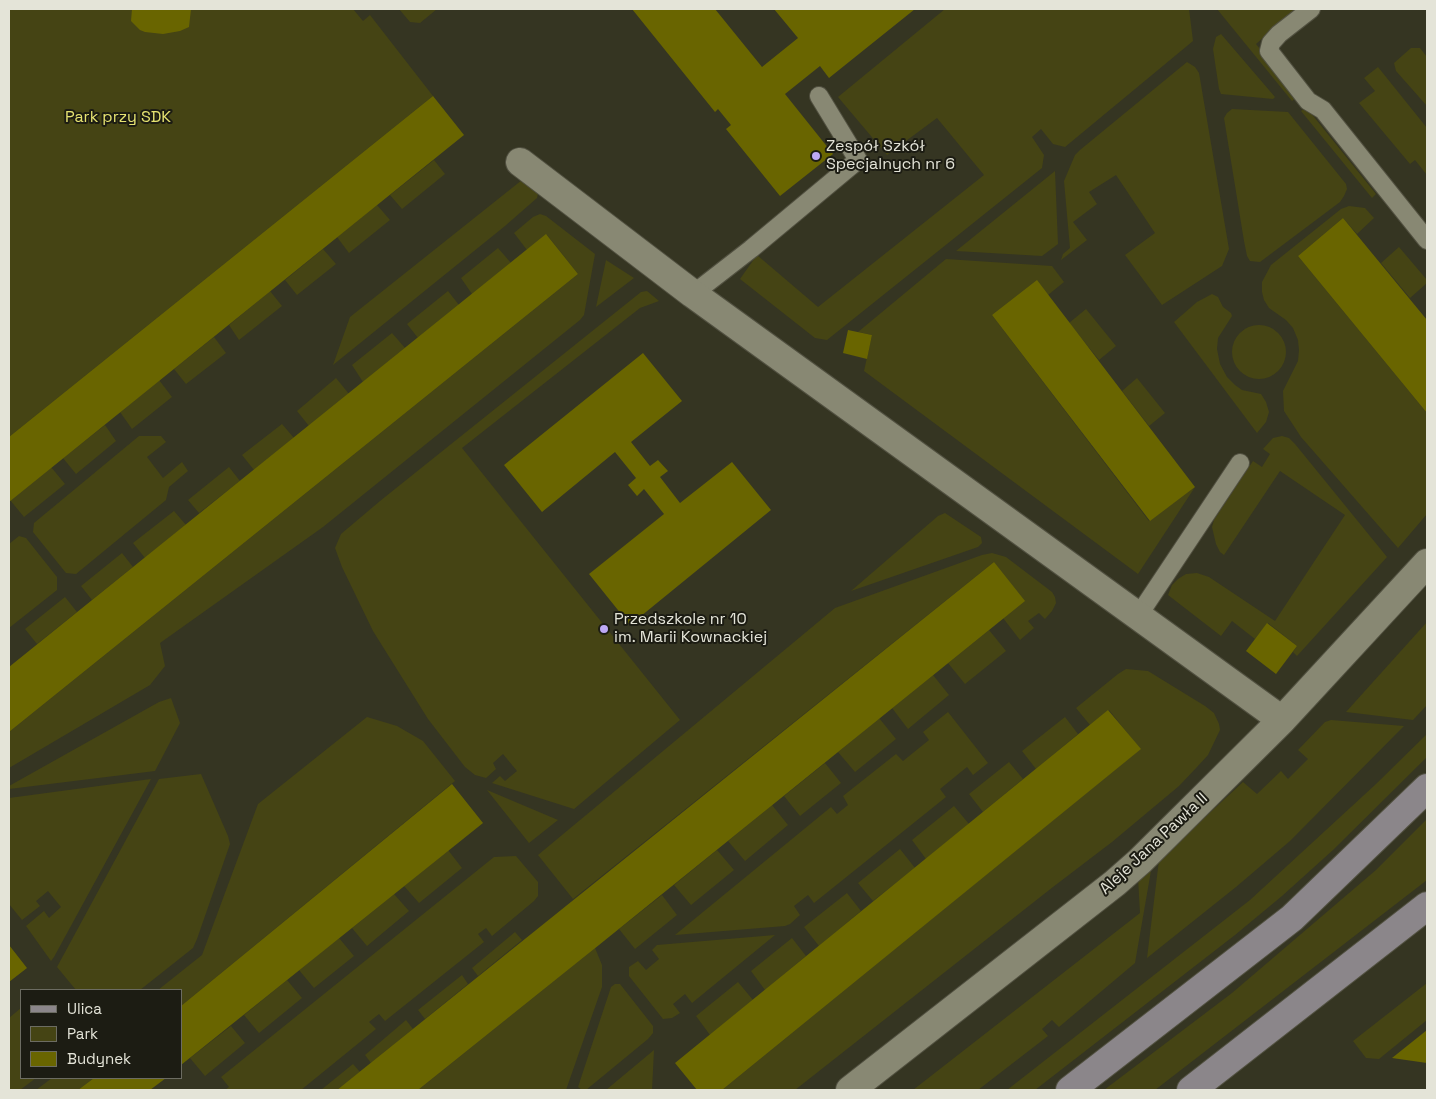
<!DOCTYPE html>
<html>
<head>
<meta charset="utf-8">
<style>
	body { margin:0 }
	#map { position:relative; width:1436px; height:1099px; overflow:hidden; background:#353522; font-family:"Space Grotesk",sans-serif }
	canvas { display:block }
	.frame { position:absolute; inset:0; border:10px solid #e4e4d8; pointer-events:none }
	.legend { position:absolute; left:20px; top:989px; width:162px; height:90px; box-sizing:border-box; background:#1c1c13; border:1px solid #6c6c62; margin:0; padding:6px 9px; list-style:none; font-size:15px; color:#e4e4d8 }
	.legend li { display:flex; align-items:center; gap:10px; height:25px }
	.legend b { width:25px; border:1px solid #6c6c62 }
</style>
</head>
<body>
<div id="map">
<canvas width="1436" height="1099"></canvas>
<div class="frame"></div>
<ul class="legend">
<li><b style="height:6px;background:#8b868a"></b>Ulica</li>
<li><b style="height:14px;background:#454414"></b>Park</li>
<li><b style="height:14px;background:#696500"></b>Budynek</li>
</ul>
</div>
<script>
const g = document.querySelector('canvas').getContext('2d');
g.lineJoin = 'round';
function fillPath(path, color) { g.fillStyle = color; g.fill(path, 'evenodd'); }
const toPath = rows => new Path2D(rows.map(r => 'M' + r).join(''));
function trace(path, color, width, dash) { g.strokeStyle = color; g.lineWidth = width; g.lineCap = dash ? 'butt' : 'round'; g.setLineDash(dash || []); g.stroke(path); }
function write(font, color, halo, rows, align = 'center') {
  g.font = font + ' "Space Grotesk",sans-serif'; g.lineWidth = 4; g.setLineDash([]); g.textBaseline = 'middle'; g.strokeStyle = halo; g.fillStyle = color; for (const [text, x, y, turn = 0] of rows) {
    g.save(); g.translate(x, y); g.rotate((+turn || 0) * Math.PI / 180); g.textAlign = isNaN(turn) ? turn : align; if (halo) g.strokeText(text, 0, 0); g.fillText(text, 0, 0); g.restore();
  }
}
fillPath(toPath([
	[9,9,353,9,363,21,370,15,433,96,9,437],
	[399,9,437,9,420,23,410,22],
	[945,9,1189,9,1193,41,1065,147,1053,144,1041,129,1032,137,1044,155,1042,168,827,340,815,338,740,279,757,255,818,307,984,175,937,118,887,155,838,97],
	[1217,9,1295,9,1256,44,1298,96,1292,101],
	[1221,34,1275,97,1273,99,1221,94,1219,89,1213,49,1216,37],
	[1411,48,1420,48,1427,57,1427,106,1396,71,1394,63],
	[1187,62,1195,67,1199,73,1229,249,1222,266,1162,305,1125,255,1155,233,1116,175,1089,192,1097,204,1073,222,1087,240,1061,260,1063,254,1070,248,1064,181,1075,155,1080,150],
	[1378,67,1427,128,1427,175,1415,160,1410,164,1359,103,1375,91,1364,78],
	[1306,107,1376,194,1372,198,1301,111],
	[1232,109,1288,112,1346,184,1347,189,1344,196,1340,202,1260,262,1250,261,1247,256,1244,241,1224,118,1227,113],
	[434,160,445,174,402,209,390,195],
	[1055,171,1058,244,1042,256,956,251],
	[522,180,539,189,537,198,505,226,333,365,350,317],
	[377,205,390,220,349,253,337,237],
	[1349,206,1365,208,1374,218,1357,234,1343,218,1298,256,1427,413,1427,514,1398,548,1301,437,1284,411,1283,391,1298,361,1299,350,1298,340,1293,328,1286,320,1269,308,1264,300,1262,292,1262,282,1271,265,1341,209],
	[540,214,546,216,595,254,584,315,580,320,323,527,160,643,165,666,150,685,9,768,9,732,578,274,547,235,527,250,514,233,533,217],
	[1399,247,1427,280,1427,283,1410,298,1381,263],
	[498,248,511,263,472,294,461,278],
	[323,249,336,264,297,295,285,280],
	[946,259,1052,266,1064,282,1048,295,992,315,1149,521,1195,487,1138,574,864,371,872,335,858,332],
	[606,260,634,278,596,307],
	[270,291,282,306,239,340,229,325],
	[448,291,459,305,418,338,407,324],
	[647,291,659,301,640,308,462,448,680,720,574,809,492,783,500,776,505,781,517,771,503,754,493,763,496,769,486,778,475,775,465,767,428,719,373,631,342,567,335,548,341,534,380,501,641,292],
	[1212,294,1218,297,1223,307,1231,313,1232,316,1218,338,1217,349,1220,364,1227,377,1235,385,1242,390,1261,394,1266,402,1269,412,1266,422,1257,433,1174,322,1197,302],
	[1086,309,1116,346,1099,360,1069,323],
	'1232 352a27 27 0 1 1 54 0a27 27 0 1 1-54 0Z',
	[392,333,405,348,363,382,352,365],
	[214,337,226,353,186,384,174,369],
	[336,378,349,394,309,426,297,411],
	[1137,378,1165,413,1149,426,1122,391],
	[159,380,172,397,132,429,120,412],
	[282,424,294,438,254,470,242,455],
	[105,425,116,441,76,474,63,458],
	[139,436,161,436,166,442,147,457,163,478,182,462,188,471,169,487,166,500,76,574,66,573,33,532,34,523],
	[1282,436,1289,438,1295,444,1387,557,1297,656,1293,652,1297,646,1268,623,1255,639,1232,621,1221,636,1168,595,1172,585,1178,579,1186,574,1197,573,1209,577,1275,621,1345,515,1280,471,1224,555,1220,552,1216,544,1212,527,1214,520,1253,461,1262,467,1270,454,1263,449,1273,438],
	[51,467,65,484,24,517,10,500],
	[229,467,240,481,199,513,188,500],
	[174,511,186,525,145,558,133,543],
	[945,513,981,537,982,543,978,547,851,591,938,516],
	[19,536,26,538,57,577,57,590,9,628,9,544],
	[122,553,133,567,92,600,81,586],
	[992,553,1006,557,1052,592,1055,597,1056,603,1052,611,1045,619,1039,613,1028,621,1034,628,1020,640,1003,618,994,562,573,899,538,855,835,608,982,555],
	[65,597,77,612,37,644,25,629],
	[1427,622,1427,705,1413,720,1346,712],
	[989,630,1006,651,965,684,948,663],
	[1126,669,1148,671,1205,706,1214,713,1219,724,1220,730,1208,755,1197,767,1179,786,1112,842,1053,887,795,1090,722,1090,1140,749,1109,710,1090,725,1076,708,1118,674],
	[933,675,949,695,908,729,892,708],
	[171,698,180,723,155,771,9,789,9,786,159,702],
	[948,712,988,763,973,775,967,767,940,789,946,797,814,903,808,895,794,906,800,915,790,924,785,926,675,935,831,807,837,814,848,805,843,796,896,754,903,761,929,740,923,732],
	[367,717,397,726,423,741,455,781,181,1006,181,990,158,990,202,955,258,804],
	[1065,717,1078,734,1036,769,1022,751],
	[879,718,896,739,855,772,838,752],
	[1331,720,1404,726,1290,841,1236,887,1147,958,1159,860,1243,782,1257,794,1281,771,1288,779,1308,759,1298,750,1325,722],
	[1427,734,1427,757,1333,850,1282,896,1235,935,1035,1090,1007,1090,1250,900,1376,784],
	[1009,762,1023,779,983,812,969,794],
	[825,763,841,783,800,816,784,796],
	[201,774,228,836,230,844,197,939,193,948,140,990,76,990,57,967,159,779],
	[151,779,54,957,51,961,26,926,44,911,49,918,61,907,48,891,36,901,40,906,22,920,9,904,9,798],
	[487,790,558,820,529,843],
	[772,805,788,825,745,861,728,841],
	[954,806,969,824,926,859,912,840],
	[1427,819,1427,880,1155,1090,1104,1090,1232,993,1376,870],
	[900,849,915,868,873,901,858,883],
	[448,850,462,868,419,903,404,886],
	[717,850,734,870,691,905,674,885],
	[516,856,538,882,538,896,534,901,492,936,486,928,478,934,484,942,385,1021,379,1014,369,1022,376,1029,301,1090,225,1090,229,1087,221,1077,494,857],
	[1152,865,1135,963,1059,1027,1052,1020,1042,1029,1048,1036,978,1090,913,1090,1140,913,1138,878],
	[847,893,861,911,819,946,804,927],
	[394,894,409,911,367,946,352,928],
	[662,895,677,915,635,949,619,929],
	[515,932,522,940,478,976,472,968],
	[775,935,692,1003,685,994,673,1004,680,1013,672,1018,663,1019,629,976,629,967,638,961,646,970,659,959,652,950,657,945],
	[339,938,354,956,314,988,299,970],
	[792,938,806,956,765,990,751,971],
	[595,948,602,965,602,987,566,1090,418,1090],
	[462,975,468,984,425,1019,418,1010],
	[287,980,302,998,259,1033,244,1015],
	[738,982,753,1000,710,1035,696,1016],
	[1427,983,1427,1020,1379,1059,1366,1058,1353,1041],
	[615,984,620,984,653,1026,653,1033,648,1039,586,1090,582,1090,578,1087,611,987],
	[21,1008,21,1078,36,1078,20,1090,9,1090,9,1018],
	[406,1020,413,1029,371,1063,365,1055],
	[231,1026,245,1043,205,1076,190,1058],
	[654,1050,652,1090,606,1090],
	[353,1064,360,1072,337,1090,321,1090],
	[52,1078,94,1078,78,1090,36,1090]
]), '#454414');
fillPath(toPath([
	[132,9,191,9,189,27,180,31,163,34,145,32,140,30,131,21],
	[632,9,715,9,762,67,798,38,774,9,915,9,829,78,820,66,785,94,833,154,780,196,726,129,731,125,718,109,715,112],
	[433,96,464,135,9,502,9,437],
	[1343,218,1427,320,1427,413,1298,256],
	[546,234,578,274,9,732,9,667],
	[1037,280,1195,487,1150,521,992,315],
	[848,330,872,335,867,359,843,353],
	[643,353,682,401,631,442,650,466,658,460,668,471,660,477,680,503,732,462,771,510,630,625,589,574,664,514,644,489,637,496,628,485,636,478,615,452,542,512,504,465],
	[994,562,1025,601,599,945,418,1090,337,1090],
	[1267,623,1297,646,1276,674,1246,651],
	[1108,710,1141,749,722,1090,697,1090,675,1063],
	[452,784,483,823,181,1065,181,1006],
	[9,945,27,968,9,982],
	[1427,1030,1427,1063,1392,1058],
	[94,1078,166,1078,150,1090,78,1090]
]), '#696500');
const lane = toPath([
	[1311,9,1279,34,1271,43,1269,51,1308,101,1323,110,1427,240],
	[693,294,751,249,858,160,819,96],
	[1138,616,1240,463]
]);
const street = toPath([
	[520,162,693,294,1282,720],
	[850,1090,1115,883,1140,861,1282,720,1427,563]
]);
const secondary = toPath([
	[1070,1090,1292,918,1427,788],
	[1191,1090,1427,906]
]);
trace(lane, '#515040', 20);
trace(street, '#515040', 30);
trace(secondary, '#515040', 30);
trace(lane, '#888873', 18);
trace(street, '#888873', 28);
trace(secondary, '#8b868a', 28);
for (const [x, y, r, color] of [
	[816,156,5,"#bea9f5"],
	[604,629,5,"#bea9f5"]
]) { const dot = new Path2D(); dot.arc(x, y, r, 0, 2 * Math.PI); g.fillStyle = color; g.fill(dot); trace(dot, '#1c1c13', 2); }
write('16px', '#e6e371', '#1c1c13', [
	["Park przy SDK",118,118]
]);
write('16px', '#e4e4d8', '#1c1c13', [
	["Zespół Szkół",826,147],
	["Specjalnych nr 6",826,165],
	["Przedszkole nr 10",614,620],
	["im. Marii Kownackiej",614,638]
], 'left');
write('16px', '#e4e4d8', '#1c1c13', [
	["Aleje Jana Pawła II",1154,844,-43]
]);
</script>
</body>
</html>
